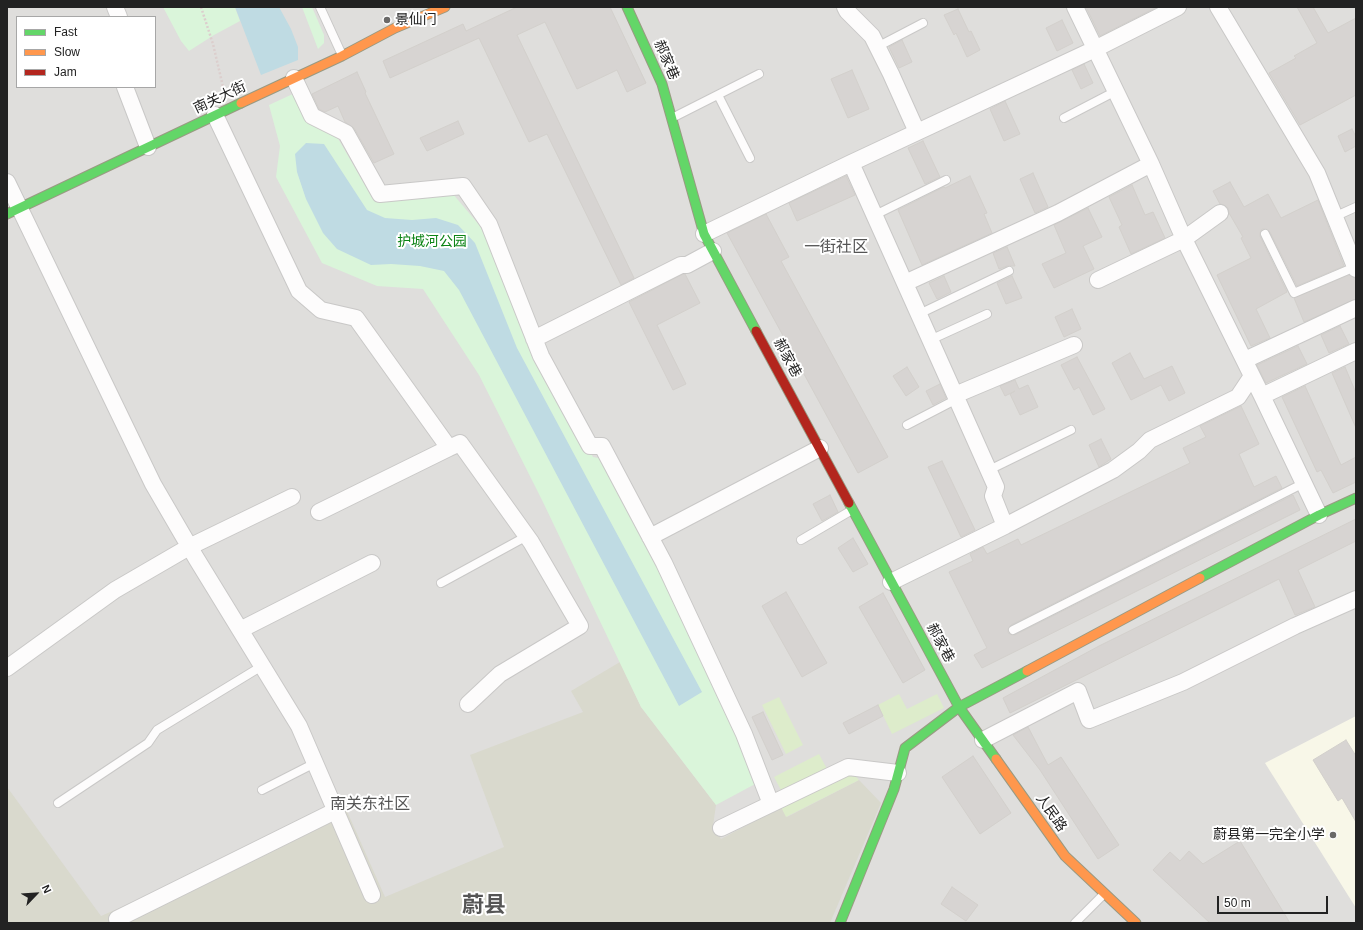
<!DOCTYPE html>
<html>
<head>
<meta charset="utf-8">
<style>
	body { margin:0 }
	#map { position:relative; width:1363px; height:930px; overflow:hidden; background:#f0eeeb; font-family:Arial,sans-serif }
	canvas { display:block }
	.frame { position:absolute; inset:0; border:8px solid #222; pointer-events:none }
	.legend { position:absolute; left:16px; top:16px; width:140px; height:72px; box-sizing:border-box; background:#fff; border:1px solid #a7a7a7; margin:0; padding:5px 7px; list-style:none; font-size:12px; color:#222 }
	.legend li { display:flex; align-items:center; gap:8px; height:20px }
	.legend b { width:20px; border:1px solid #a7a7a7 }
	.north { position:absolute; left:16px; top:874px; width:40px; height:40px; -webkit-text-stroke:3px #fff; paint-order:stroke; rotate:65deg; font-size:11px; font-weight:700; line-height:16px; text-align:center; color:#222 }
	.north::after { content:''; display:block; margin:auto; width:14px; height:18px; background:#222; clip-path:polygon(50% 0,100% 100%,50% 72%,0 100%) }
	.scale { position:absolute; left:1217px; top:896px; width:111px; height:18px; box-sizing:border-box; border:2px solid #222; border-top:0; padding-left:5px; font-size:12px; line-height:14px; white-space:nowrap; color:#222; -webkit-text-stroke:3px #fff; paint-order:stroke }
</style>
</head>
<body>
<div id="map">
<canvas width="1363" height="930"></canvas>
<div class="frame"></div>
<ul class="legend">
<li><b style="height:5px;background:#63d668"></b>Fast</li>
<li><b style="height:5px;background:#ff974d"></b>Slow</li>
<li><b style="height:5px;background:#b3261e"></b>Jam</li>
</ul>
<div class="north">N</div>
<div class="scale">50 m</div>
</div>
<script>
const g = document.querySelector('canvas').getContext('2d');
g.lineJoin = 'round';
function fillPath(path, color) { g.fillStyle = color; g.fill(path, 'evenodd'); }
const toPath = rows => new Path2D(rows.map(r => 'M' + r).join(''));
function trace(path, color, width, dash) { g.strokeStyle = color; g.lineWidth = width; g.lineCap = dash ? 'butt' : 'round'; g.setLineDash(dash || []); g.stroke(path); }
function write(font, color, halo, rows, align = 'center') {
  g.font = font + ' Arial,"Noto Sans SC",sans-serif'; g.lineWidth = 4; g.setLineDash([]); g.textBaseline = 'middle'; g.strokeStyle = halo; g.fillStyle = color; for (const [text, x, y, turn = 0] of rows) {
    g.save(); g.translate(x, y); g.rotate((+turn || 0) * Math.PI / 180); g.textAlign = isNaN(turn) ? turn : align; if (halo) g.strokeText(text, 0, 0); g.fillText(text, 0, 0); g.restore();
  }
}
fillPath(toPath([
	[7,7,1356,7,1356,923,7,923],
	[17,17,155,17,155,87,17,87]
]), '#dfdedc');
fillPath(toPath([
	[1356,716,1356,908,1265,763]
]), '#f8f7e8');
fillPath(toPath([
	[620,662,641,707,716,805,713,826,721,839,781,807,787,817,859,780,881,803,830,923,7,923,7,787,101,916,346,809,385,897,504,847,470,755,583,712,571,691]
]), '#d9d9cd');
fillPath(toPath([
	[899,694,907,709,937,694,944,708,892,734,878,705],
	[779,697,803,745,786,754,762,705],
	[819,754,827,769,782,792,774,777],
	[851,771,859,780,786,817,781,807]
]), '#ddeccb');
fillPath(toPath([
	[163,7,235,7,240,21,214,35,189,51,181,41],
	[302,7,312,7,324,35,324,43,318,49],
	[295,93,312,125,336,135,372,197,453,194,480,226,496,259,532,344,593,457,603,459,669,584,740,737,757,783,716,805,641,707,542,500,479,375,423,289,377,286,322,263,276,177,280,146,269,105]
]), '#daf5da');
fillPath(toPath([
	[235,7,279,7,291,29,298,47,298,60,261,75],
	[306,143,324,144,367,210,385,218,412,220,436,218,458,225,475,243,517,348,702,692,679,706,459,290,444,271,420,266,391,264,371,265,337,249,323,233,306,199,297,172,295,154]
]), '#bfdbe3');
const building = toPath([
	[517,7,610,7,646,83,627,92,617,70,577,89,545,22,517,35,634,278,621,285,547,134,529,142,479,38,390,78,383,61,463,24,466,31,517,7],
	[1086,7,1157,7,1100,36,1086,7],
	[1297,7,1313,7,1328,33,1356,18,1356,95,1300,125,1269,73,1296,58,1294,56,1317,43,1297,7],
	[958,9,969,32,971,31,980,50,967,57,956,33,954,35,944,15,958,9],
	[1062,20,1073,43,1057,51,1046,28,1062,20],
	[902,40,912,62,899,68,889,47,902,40],
	[1084,64,1093,83,1081,89,1072,70,1084,64],
	[852,70,869,109,848,118,831,79,852,70],
	[357,72,366,92,365,93,394,154,374,163,354,128,345,122,338,106,325,112,319,109,312,94,357,72],
	[1005,101,1020,134,1004,141,990,109,1005,101],
	[458,121,464,134,427,151,420,138,458,121],
	[1352,129,1356,137,1356,146,1345,152,1338,136,1352,129],
	[923,141,940,177,925,184,908,148,923,141],
	[1033,173,1048,207,1035,213,1020,179,1033,173],
	[846,176,855,195,797,221,789,203,846,176],
	[970,176,987,213,984,214,992,233,922,265,898,210,944,187,945,188,970,176],
	[1230,182,1244,207,1268,194,1281,218,1318,200,1344,266,1297,286,1270,232,1266,229,1262,229,1260,233,1260,236,1287,292,1256,309,1270,338,1251,346,1217,275,1251,258,1241,238,1243,237,1229,213,1228,208,1224,205,1220,204,1213,191,1230,182],
	[1132,185,1145,215,1153,212,1165,238,1131,254,1119,227,1122,225,1109,197,1132,185],
	[1088,208,1102,237,1083,246,1094,269,1054,288,1042,264,1066,253,1054,225,1088,208],
	[766,214,789,257,781,261,888,457,858,473,727,233,766,214],
	[1007,247,1015,266,1007,266,999,269,993,253,1007,247],
	[683,274,685,274,700,303,657,325,686,384,673,390,629,302,683,274],
	[1349,275,1355,278,1356,281,1356,299,1304,322,1294,298,1349,275],
	[944,276,951,292,937,299,929,283,944,276],
	[1012,276,1022,298,1006,304,997,283,1012,276],
	[1072,309,1081,329,1064,337,1055,317,1072,309],
	[1340,326,1349,344,1329,353,1321,335,1340,326],
	[1298,346,1307,364,1266,383,1257,365,1298,346],
	[1130,353,1144,379,1172,366,1185,393,1169,401,1161,385,1131,400,1112,363,1130,353],
	[1077,357,1105,409,1093,415,1079,387,1074,390,1061,365,1077,357],
	[907,367,919,387,906,396,893,376,907,367],
	[1345,367,1356,393,1356,428,1332,373,1345,367],
	[1015,380,1019,389,1028,385,1038,407,1020,415,1010,394,1015,391,1005,396,1000,386,1015,380],
	[940,384,946,398,933,405,926,391,940,384],
	[1305,386,1341,465,1356,457,1356,482,1333,493,1321,470,1317,472,1282,397,1305,386],
	[1241,406,1259,444,1239,454,1254,487,1276,476,1282,488,1011,625,1008,629,1008,633,1012,635,1015,635,1293,495,1300,510,982,668,974,655,987,648,949,572,973,561,970,554,983,547,987,554,1018,539,1021,545,1190,463,1183,448,1206,437,1200,426,1241,406],
	[1101,439,1111,459,1099,467,1089,445,1101,439],
	[942,461,975,530,961,537,928,467,942,461],
	[830,495,838,512,822,521,813,504,830,495],
	[1356,519,1356,541,1298,570,1315,607,1295,615,1279,579,1010,713,1003,698,1099,646,1356,519],
	[853,538,868,564,853,572,838,548,853,538],
	[786,592,827,663,802,677,762,606,786,592],
	[883,593,925,670,903,683,859,607,883,593],
	[878,705,883,716,849,734,843,723,878,705],
	[763,712,783,755,772,760,752,717,763,712],
	[1028,727,1048,765,1061,757,1119,845,1098,859,1040,770,1013,735,1028,727],
	[1346,740,1356,756,1356,822,1342,798,1338,801,1313,760,1346,740],
	[973,756,1011,813,980,834,942,777,973,756],
	[1240,841,1290,923,1210,923,1153,870,1170,852,1180,861,1189,851,1203,864,1240,841],
	[952,887,978,905,966,921,941,904,952,887]
]);
fillPath(building, '#d7d4d2');
trace(building, '#d3d0cc', 1);
const lane = toPath([
	[320,7,342,55],
	[877,47,923,23],
	[718,95,750,158],
	[672,118,759,74],
	[1064,118,1116,91],
	[875,215,946,180],
	[1334,217,1356,207],
	[1265,234,1294,293,1355,267],
	[919,314,1009,271],
	[930,340,987,314],
	[907,425,957,399],
	[989,470,1071,430],
	[801,540,852,510],
	[441,583,527,536],
	[1013,630,1304,483],
	[262,790,315,763],
	[58,803,148,743,157,730,262,666],
	[1075,923,1104,894]
]);
const street = toPath([
	[115,7,119,17],
	[845,7,847,11,872,36,891,74,917,132],
	[1075,7,1151,164,1184,239,1262,396,1319,515],
	[1218,7,1317,173,1356,269],
	[294,78,312,116,346,133,380,194,463,186,489,224,541,356,590,446,602,446,664,563,744,734,771,804,848,767,898,773],
	[125,87,148,147],
	[215,115,299,291,321,310,356,318,449,448,460,443,531,542,580,626,500,674,468,704],
	[851,163,955,395,1074,345],
	[7,182,153,484,196,558,299,726,372,895],
	[704,234,851,163,1095,49,1178,7],
	[1098,280,1184,239,1220,213],
	[905,283,1058,213,1151,164],
	[534,339,681,265,687,265,713,251],
	[1245,360,1356,308],
	[1262,396,1356,351],
	[319,512,449,448],
	[1005,526,1113,470,1139,451,1150,440,1238,397,1252,376],
	[650,537,820,448],
	[891,582,1005,526,993,496,996,487,955,395],
	[240,630,372,563],
	[7,668,115,590,189,547,292,497],
	[983,740,1078,691,1089,720,1183,682,1295,626,1356,599],
	[721,828,771,804],
	[117,919,335,811]
]);
const fast = toPath([
	[627,7,662,84,704,234,756,331],
	[7,214,241,103],
	[849,503,959,707,996,759],
	[1200,578,1319,515,1356,498],
	[840,923,894,789,905,748,959,707,1027,671]
]);
const slow = toPath([
	[241,103,342,56,395,28,445,7],
	[1027,671,1200,578],
	[996,759,1065,856,1136,923]
]);
const jam = toPath([
	[756,331,849,503]
]);
trace(lane, '#c9c8c7', 10);
trace(street, '#c9c8c7', 18);
trace(fast, '#999a82', 11);
trace(slow, '#999a82', 11);
trace(jam, '#999a82', 11);
trace(toPath([
	[201,7,213,44,224,91]
]), '#dccecd', 2.5, [2, 2]);
trace(lane, '#fdfcfc', 8);
trace(street, '#fdfcfc', 16);
trace(fast, '#63d668', 9);
trace(slow, '#ff974d', 9);
trace(jam, '#b3261e', 9);
for (const [x, y, r, color] of [
	[387,20,4,"#6a6968"],
	[1333,835,4,"#6a6968"]
]) { const dot = new Path2D(); dot.arc(x, y, r, 0, 2 * Math.PI); g.fillStyle = color; g.fill(dot); trace(dot, '#fff', 1.5); }
write('14px', '#222', '#fff', [
	["景仙门",395,20],
	["蔚县第一完全小学",1325,835,"right"]
], 'left');
write('14px', '#222', '#fff', [
	["郝家巷",666,60,67],
	["南关大街",220,98,-25],
	["郝家巷",787,358,62],
	["郝家巷",940,643,62],
	["人民路",1051,813,55]
]);
write('14px', '#0c8416', '#fff', [
	["护城河公园",432,242]
]);
write('16px', '#555', '#fff', [
	["一街社区",836,248],
	["南关东社区",370,805]
]);
write('bold 22px', '#555', '#fff', [
	["蔚县",484,906]
]);
</script>
</body>
</html>
